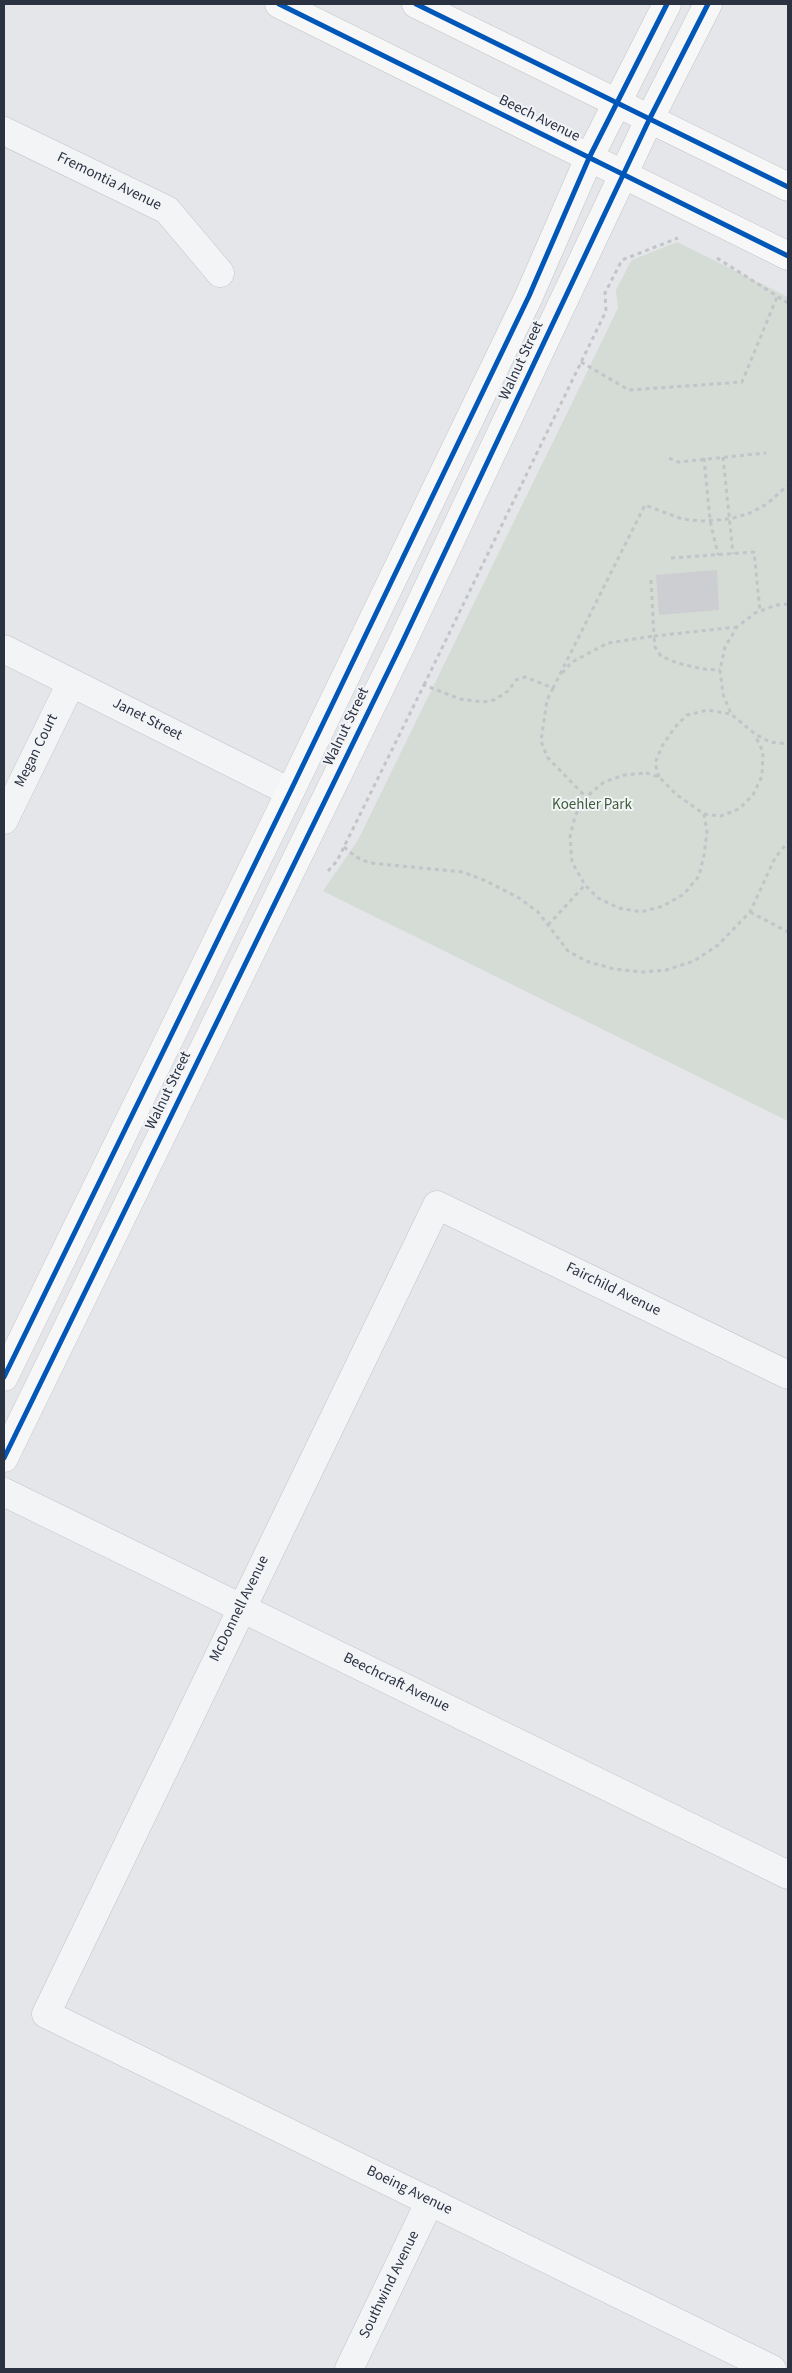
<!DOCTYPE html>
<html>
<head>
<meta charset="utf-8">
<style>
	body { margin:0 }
	#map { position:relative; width:792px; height:2373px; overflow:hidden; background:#e4e6e9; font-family:"Source Sans 3",sans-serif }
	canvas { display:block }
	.frame { position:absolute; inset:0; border:5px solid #2b3241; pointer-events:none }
</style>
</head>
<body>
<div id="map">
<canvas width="792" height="2373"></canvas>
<div class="frame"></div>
</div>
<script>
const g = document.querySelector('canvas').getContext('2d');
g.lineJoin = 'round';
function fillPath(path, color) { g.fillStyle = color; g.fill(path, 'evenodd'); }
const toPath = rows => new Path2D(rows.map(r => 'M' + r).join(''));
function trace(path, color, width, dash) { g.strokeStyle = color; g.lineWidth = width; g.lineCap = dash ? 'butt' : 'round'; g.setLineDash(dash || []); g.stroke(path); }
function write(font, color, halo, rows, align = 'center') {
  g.font = font + ' "Source Sans 3",sans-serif'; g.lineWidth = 4; g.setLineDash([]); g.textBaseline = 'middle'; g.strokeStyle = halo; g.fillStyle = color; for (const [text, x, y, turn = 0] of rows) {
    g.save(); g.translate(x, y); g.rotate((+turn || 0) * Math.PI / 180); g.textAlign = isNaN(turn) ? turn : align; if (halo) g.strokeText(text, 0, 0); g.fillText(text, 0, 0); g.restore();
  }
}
fillPath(toPath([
	[677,242,788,297,788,1121,323,891,358,840,573,401,618,308,616,290,630,263,632,260]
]), '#d4dcd5');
fillPath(toPath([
	[717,570,719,610,659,615,656,575]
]), '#ccced1');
const street = toPath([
	[4,131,167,210,220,273],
	[4,649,290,792],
	[4,820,71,683],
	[4,1492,788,1875],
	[349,2369,430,2201],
	[772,2369,46,2014,437,1205,788,1375]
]);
const secondary = toPath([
	[279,4,788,256],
	[416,4,788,187],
	[4,1377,290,792,529,296,589,158,667,4],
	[4,1458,401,645,649,120,708,4]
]);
trace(street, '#c2c4c7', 29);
trace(secondary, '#c2c4c7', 29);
trace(toPath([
	[717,258,788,303],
	[581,362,629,390,742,382,777,297],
	[723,457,733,554],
	[669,458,678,462,766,453],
	[704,458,710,520,718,555],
	[671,558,754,552,760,611],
	[651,580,654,636,737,627],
	[788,604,776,605,755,613,737,627,725,647,720,670,723,694,731,714,755,734,770,742,788,744],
	[562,673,572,662,608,643,654,636,655,647,661,656,677,663,703,669,720,670],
	[424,685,606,311,605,293,622,260,678,238],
	[553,688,547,700,541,741,547,757,586,797],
	[646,773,659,777,677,795,704,814,707,832,704,855,699,876,684,894,663,906,641,912,619,908,598,898,585,885,572,862,570,837,575,816,586,797,604,782,624,775,646,773],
	[659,777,655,763,662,746,676,726,687,715,708,710,730,714],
	[704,814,721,816,739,809,753,795,762,776,763,752,755,735],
	[344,847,356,857,370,863,463,872,486,881,519,898,538,912,568,951,586,961,614,969,643,972,666,970,694,961,718,945,750,912,775,858,788,842],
	[328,871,337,861,424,685,460,699,483,702,494,700,508,691,516,680,525,677,553,688,645,505,682,519,701,521,730,519,750,513,767,504,788,485],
	[750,912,788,932],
	[548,925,585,885]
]), '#c3c4c9', 3, [4, 4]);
trace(street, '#f3f4f6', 28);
trace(secondary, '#f7f7f7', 28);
trace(toPath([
	[279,4,788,256],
	[416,4,788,187],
	[4,1377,290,792,529,296,589,158,667,4],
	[4,1458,401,645,649,120,708,4]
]), '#0057b8', 5);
write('15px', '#2b3241', '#f2f4f7', [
	["Beech Avenue",539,119,26],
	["Fremontia Avenue",109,182,26],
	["Walnut Street",522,361,-65],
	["Janet Street",147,720,27],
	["Walnut Street",347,727,-64],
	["Megan Court",37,751,-64],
	["Walnut Street",169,1091,-64],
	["Fairchild Avenue",613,1290,26],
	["McDonnell Avenue",240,1609,-64],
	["Beechcraft Avenue",396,1683,26],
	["Boeing Avenue",409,2191,26],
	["Southwind Avenue",390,2285,-64]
]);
write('15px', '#3e5d39', '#f2f4f7', [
	["Koehler Park",592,806]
]);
</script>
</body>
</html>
